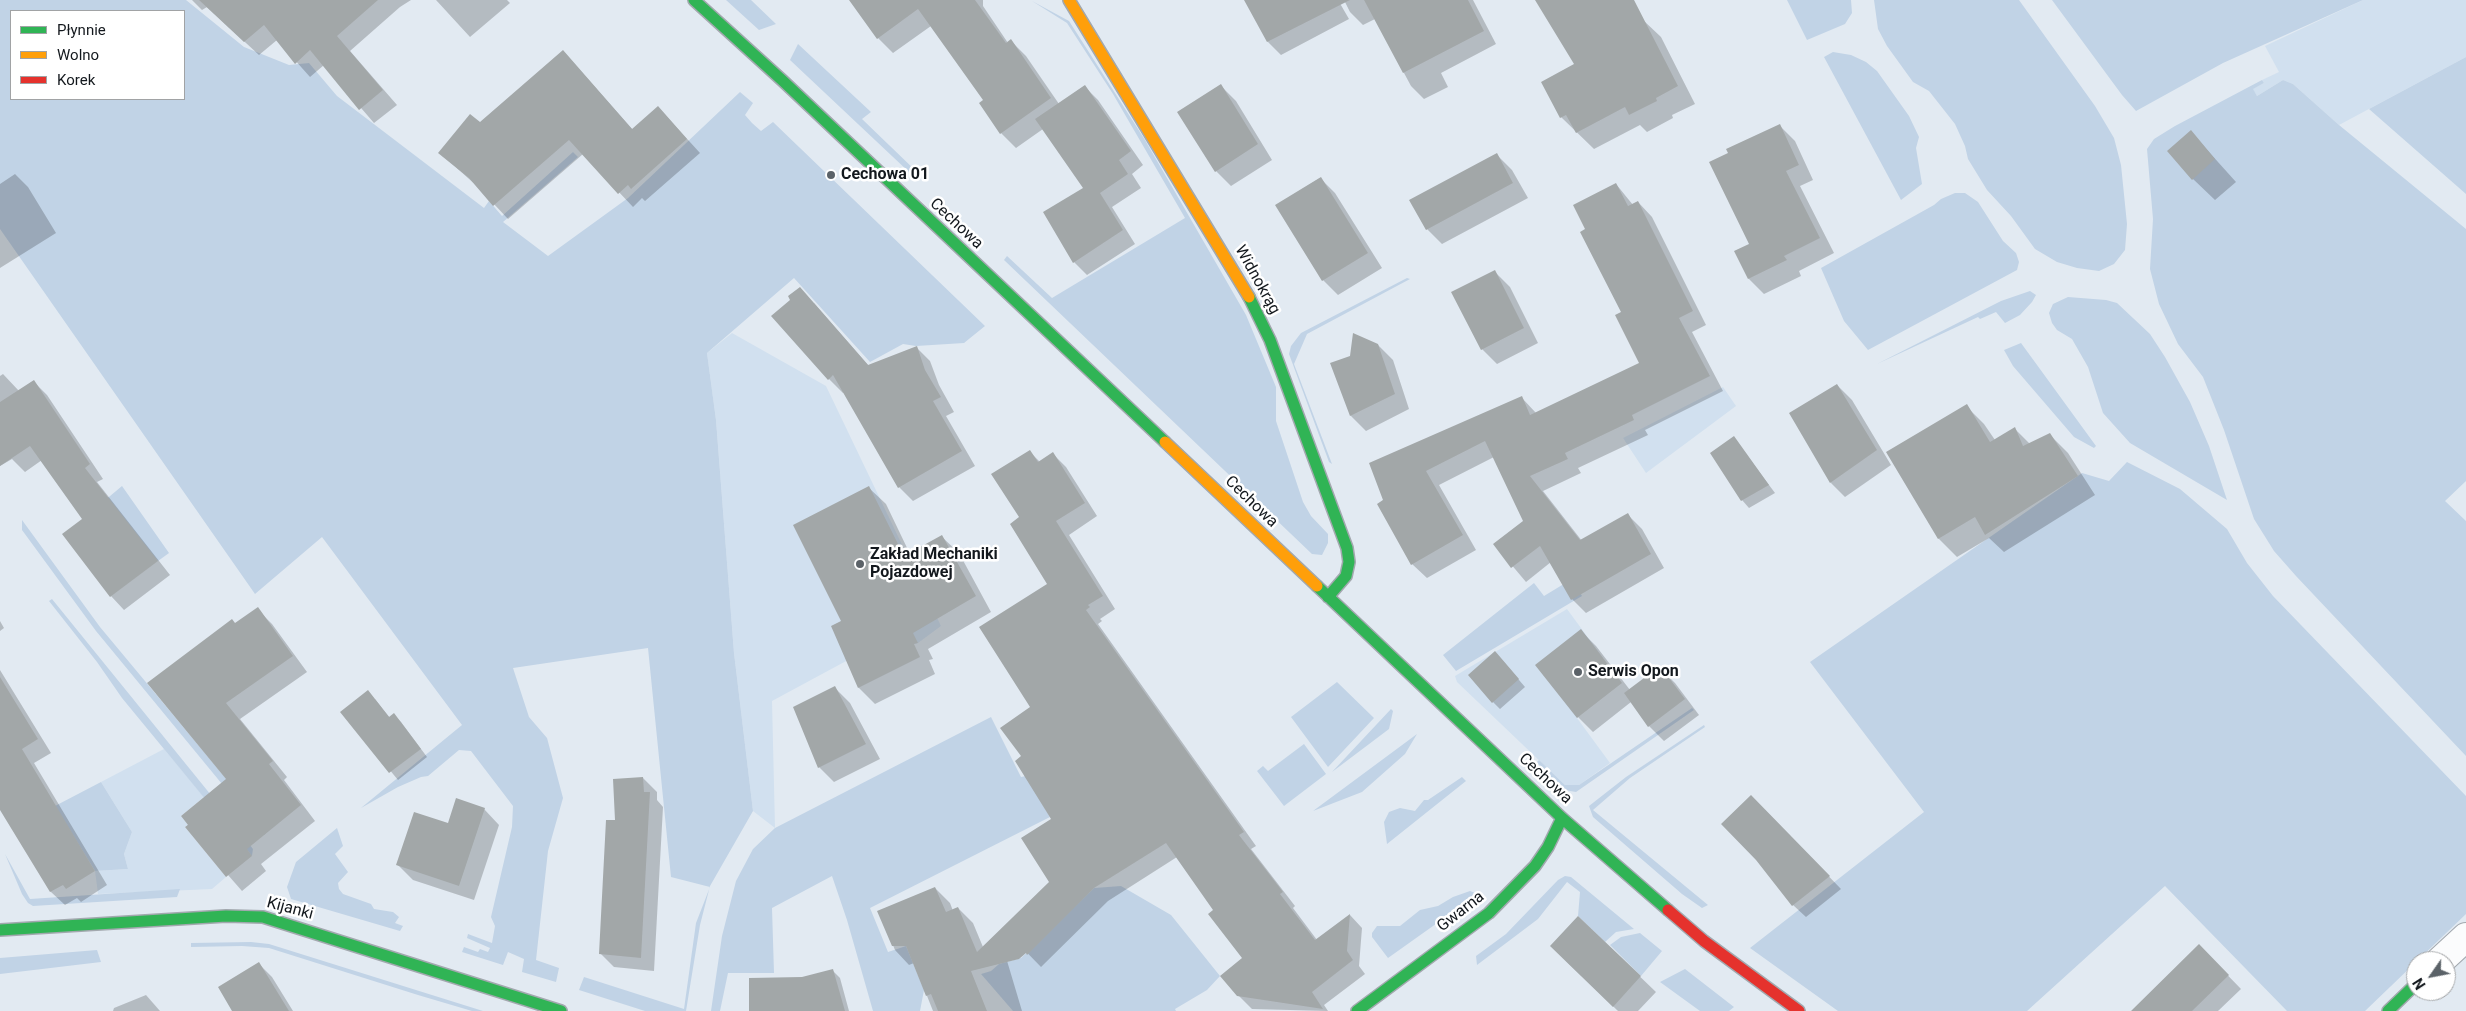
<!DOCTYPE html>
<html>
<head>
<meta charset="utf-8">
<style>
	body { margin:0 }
	#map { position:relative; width:2466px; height:1011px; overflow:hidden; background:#e2eaf2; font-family:Roboto,sans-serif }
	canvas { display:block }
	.legend { position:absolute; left:10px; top:10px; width:175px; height:90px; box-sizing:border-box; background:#fff; border:1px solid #a1a3a5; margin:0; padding:6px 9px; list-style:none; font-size:15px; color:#13181d }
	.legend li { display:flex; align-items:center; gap:10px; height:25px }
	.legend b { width:25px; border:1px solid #a1a3a5 }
	.north { position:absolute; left:2406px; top:951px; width:50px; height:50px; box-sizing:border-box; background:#fff; border:1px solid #a1a3a5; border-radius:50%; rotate:237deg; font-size:14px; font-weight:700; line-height:20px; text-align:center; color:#13181d }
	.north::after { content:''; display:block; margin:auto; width:18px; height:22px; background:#5b6268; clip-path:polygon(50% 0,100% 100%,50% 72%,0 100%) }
</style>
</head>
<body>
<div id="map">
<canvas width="2466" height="1011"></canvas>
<ul class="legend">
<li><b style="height:6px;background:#30b455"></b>Płynnie</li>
<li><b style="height:6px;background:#ff9f0a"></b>Wolno</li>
<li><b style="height:6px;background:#e5322d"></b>Korek</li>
</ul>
<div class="north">N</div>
</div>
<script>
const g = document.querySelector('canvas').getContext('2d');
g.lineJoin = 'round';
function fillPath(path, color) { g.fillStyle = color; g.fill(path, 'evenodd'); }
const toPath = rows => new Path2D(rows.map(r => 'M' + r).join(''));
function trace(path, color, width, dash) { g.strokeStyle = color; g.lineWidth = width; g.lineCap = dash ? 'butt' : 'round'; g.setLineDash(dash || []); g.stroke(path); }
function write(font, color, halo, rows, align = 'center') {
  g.font = font + ' Roboto,sans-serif'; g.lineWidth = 5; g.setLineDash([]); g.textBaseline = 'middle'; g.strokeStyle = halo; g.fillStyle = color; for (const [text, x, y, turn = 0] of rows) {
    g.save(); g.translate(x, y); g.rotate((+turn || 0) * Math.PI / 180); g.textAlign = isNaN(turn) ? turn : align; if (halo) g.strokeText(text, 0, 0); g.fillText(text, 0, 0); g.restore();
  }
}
fillPath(toPath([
	[2363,0,2466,0,2466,57,2339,125,2293,84,2283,80,2257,96,2252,89,2264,83,2262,80,2279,72,2265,46],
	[732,333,826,386,941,626,918,643,848,660,772,701,775,828,753,811,734,653,716,420,707,353],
	[1723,387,1736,406,1646,473,1623,438],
	[1567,609,1603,658,1577,718,1610,763,1579,785,1565,785,1457,682,1455,676],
	[164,749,204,797,181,816,188,825,185,827,226,877,212,889,98,894,95,871,128,869,124,854,132,832,101,782]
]), '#d1e0ef');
fillPath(toPath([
	[0,0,186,0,244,47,289,65,309,63,337,96,484,208,489,201,502,216,573,152,578,157,503,222,548,256,628,198,740,92,753,103,745,115,752,123,761,131,773,122,985,326,964,343,916,346,903,344,870,362,794,278,707,353,716,420,734,653,753,811,710,886,700,925,686,1011,645,1011,579,990,584,977,684,1009,696,923,710,887,671,877,648,648,513,668,529,717,547,738,563,798,548,851,536,960,559,968,556,982,522,972,524,959,508,952,503,965,462,952,464,947,478,952,480,949,488,952,490,948,467,938,468,934,492,943,495,926,491,917,512,827,513,806,471,751,459,750,428,776,421,777,398,787,361,808,462,725,322,537,255,594,0,229],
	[11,11,184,11,184,99,11,99],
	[726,0,751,0,776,24,759,30],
	[1787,0,1851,0,1852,13,1845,24,1807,40],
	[1874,0,2019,0,2095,106,2114,138,2121,165,2127,224,2125,250,2114,264,2099,271,2077,268,2057,262,2035,249,2011,216,1987,190,1968,159,1965,146,1955,124,1929,91,1913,82,1887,46,1878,29],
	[2052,0,2363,0,2223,63,2136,111,2122,95],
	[1032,1,1069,21,1145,140,1246,315,1276,387,1276,421,1303,502,1311,516,1328,534,1328,543,1322,555,1312,554,1004,260,1007,256,1052,298,1185,218,1113,94,1067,23],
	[798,44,871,112,862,119,917,172,910,173,790,60],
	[1833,52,1851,55,1866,62,1877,71,1909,116,1919,137,1916,148,1922,184,1901,200,1824,57],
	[2466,57,2466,194,2369,109],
	[2262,80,2264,83,2253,89,2257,96,2283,80,2293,84,2339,125,2466,229,2466,481,2445,501,2466,521,2466,756,2296,576,2274,551,2254,519,2224,430,2203,377,2178,344,2159,304,2150,269,2153,219,2147,149,2154,139,2175,126],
	[1955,193,1965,193,1978,202,2003,241,2016,253,2019,262,2017,270,1868,350,1844,321,1821,268,1934,205,1941,199],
	[1407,278,1410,279,1307,334,1294,364,1332,464,1329,462,1289,354,1291,346,1301,333],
	[2030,291,2036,295,2032,302,2020,315,2005,323,1996,312,1980,319,1978,317,1877,364,2001,301],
	[2068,297,2106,300,2117,303,2150,334,2165,357,2190,402,2209,446,2227,500,2130,443,2103,413,2088,367,2072,339,2057,330,2052,323,2049,313,2053,304],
	[2021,343,2096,446,2094,448,2074,437,2013,366,2004,350],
	[2127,462,2180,489,2227,529,2247,563,2273,596,2466,796,2466,914,2365,1011,2287,1011,2165,886,2027,1011,1838,1011,1750,948,1924,812,1810,662,2082,473,2109,481],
	[122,486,169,553,158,561,91,512],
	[22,520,100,627,269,830,264,835,96,631,22,530],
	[1572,579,1582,596,1456,671,1443,655,1534,583,1544,596],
	[52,599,215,800,253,849,252,856,122,698,97,662,49,601],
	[1337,682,1374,718,1328,767,1291,717],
	[1692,708,1694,710,1576,792,1564,790,1535,764,1539,760,1565,785,1579,785],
	[1391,709,1393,711,1389,729,1332,772],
	[991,717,1021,777,1026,776,1050,817,870,908,888,952,906,946,924,990,920,1011,873,1011,847,920,832,876,772,908,774,973,728,973,720,1011,711,1011,722,936,736,881,753,849,775,828],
	[1704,725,1705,727,1630,778,1593,810,1708,905,1702,908,1682,894,1593,817,1589,806,1626,777],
	[1417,734,1405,754,1362,792,1313,811],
	[1304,744,1326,774,1284,806,1257,771,1263,766,1268,771],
	[1462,777,1466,781,1387,844,1384,822,1389,812,1400,808,1415,811,1424,800,1428,800],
	[101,782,132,832,124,854,128,869,95,871,55,806],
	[337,828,343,846,335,854,348,872,338,883,339,889,343,894,371,904,374,909,393,912,399,917,395,923,403,926,400,931,291,899,287,887,296,862],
	[5,854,30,899,180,889,177,897,33,906,28,903,22,894],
	[1565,876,1571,877,1634,929,1616,932,1605,942,1578,916,1580,892,1567,882,1538,919,1477,965,1476,956,1506,934,1558,880],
	[1121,886,1171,915,1220,976,1207,990,1175,1009,1176,1011,1013,1011,981,974,991,971,999,964,1021,958,1094,888],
	[1470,891,1478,894,1388,958,1372,937,1372,933,1377,926,1400,926,1420,910,1438,906,1453,897],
	[1640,933,1662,951,1641,976,1610,945,1621,937],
	[251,942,269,944,483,1011,472,1011,418,995,269,948,242,946,191,947,191,943],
	[97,950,101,962,0,974,0,958],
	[1685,969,1734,1007,1729,1011,1700,1011,1660,982]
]), '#c1d3e6');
fillPath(toPath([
	[192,0,411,0,400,7,350,51,397,105,374,123,324,65,310,77,277,40,259,55,207,7,202,10],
	[436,0,507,0,510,3,470,37],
	[851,0,983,0,983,6,1008,43,1011,41,1026,56,1059,104,1084,86,1098,100,1143,165,1132,174,1141,188,1112,207,1135,244,1087,275,1074,262,1085,188,1043,129,1016,148,1001,133,985,100,931,26,893,53,878,38],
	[1245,0,1338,0,1349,19,1281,55,1268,42],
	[1344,0,1473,0,1496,44,1441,73,1448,87,1424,99,1411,86,1375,19,1363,25,1350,12],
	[1537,0,1602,0,1643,20,1661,37,1695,104,1672,115,1673,118,1647,132,1640,125,1594,149,1561,117,1576,65],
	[563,51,633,130,658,107,700,153,645,201,642,198,633,207,583,154,508,219,478,187,440,153,480,123],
	[1221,86,1236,101,1272,160,1231,186,1216,171],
	[1780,126,1795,141,1813,180,1800,186,1834,253,1799,271,1801,276,1764,294,1749,279,1736,252,1750,245],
	[2191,132,2236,182,2215,200,2193,179],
	[1497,155,1512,170,1528,198,1442,244,1427,229],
	[15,174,28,187,56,233,0,268,0,184],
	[1320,178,1335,193,1382,268,1338,295,1323,280,1277,205],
	[1616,184,1633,205,1638,202,1652,217,1706,325,1692,332,1723,391,1645,430,1648,435,1578,468,1581,473,1543,491,1582,541,1628,515,1642,529,1664,568,1586,613,1572,599,1551,562,1526,582,1494,544,1524,521,1494,457,1439,485,1476,550,1427,578,1412,564,1378,504,1522,398,1536,413,1640,364,1623,312,1587,229],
	[1495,272,1510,287,1538,343,1497,364,1482,349],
	[791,300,814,303,869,366,916,347,930,361,939,385,954,412,946,416,975,466,913,501,899,487,844,392,843,393,829,379],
	[1378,345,1393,360,1409,409,1366,431,1351,416,1332,364],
	[3,374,19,391,33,381,47,395,103,479,97,482,170,575,124,610,111,596,83,519,42,460,25,472,12,459,0,466,0,376],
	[1837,385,1852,400,1891,465,1845,497,1831,483],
	[1966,406,1984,424,1995,440,2015,429,2030,444,2050,435,2068,453,2095,495,2004,552,1989,538,1957,557,1939,539,1888,453],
	[1734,438,1775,493,1749,508,1742,500],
	[1029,451,1040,462,1053,454,1066,467,1097,516,1069,535,1115,609,1100,619,1102,621,1098,624,1256,846,1251,849,1295,906,1293,908,1317,940,1350,915,1362,928,1359,966,1365,974,1324,1005,1328,1011,1252,1009,1238,995,1244,958,1214,910,1177,857,1108,901,1041,967,1003,928,1051,882,1052,819,1023,757,1049,584,1021,518],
	[869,488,886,504,910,554,942,537,959,553,991,612,928,649,933,659,929,660,935,674,875,704,859,688,833,626,843,621],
	[257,609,272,624,307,672,240,719,287,777,284,780,315,821,261,864,266,871,242,891,186,827,228,779,149,683],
	[0,621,4,628,0,631],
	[1581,631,1596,646,1630,690,1660,668,1675,683,1699,715,1664,741,1649,726,1631,702,1593,732,1578,717],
	[1502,660,1525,687,1500,709,1493,702],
	[0,670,51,753,34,763,107,885,81,902,77,898,65,905,51,892,0,808],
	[835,688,850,703,880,759,834,782,819,767,795,708],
	[375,699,390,718,394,715,401,722,427,757,398,780,342,712],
	[643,778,657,792,657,800,663,807,654,971,614,967,600,953,617,822],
	[484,809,499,825,474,900,413,880,398,865,449,825],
	[1764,809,1841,889,1806,917,1793,905],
	[935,888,950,903,953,911,958,908,973,923,983,947,1005,954,1022,1011,933,1011,914,963,909,965,895,950,879,912],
	[1579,918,1656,992,1638,1011,1618,1011,1566,961],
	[2212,959,2241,989,2218,1011,2132,1011],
	[259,964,272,977,293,1011,232,1011],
	[832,970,840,978,849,1011,750,1011,803,979],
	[146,995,160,1011,113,1011,114,1008]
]), '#0003');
fillPath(toPath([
	[199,0,378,0,337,36,383,90,359,110,310,50,295,64,264,25,244,42],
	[849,0,975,0,1006,43,1011,39,1051,98,1000,134,979,103,983,100,918,9,877,39],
	[1244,0,1350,0,1267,42],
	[1364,0,1468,0,1484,31,1403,73],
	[1535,0,1634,0,1678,86,1656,98,1657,101,1629,115,1625,107,1576,133,1566,115,1560,118,1541,82,1574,64],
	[563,50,632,129,658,106,687,139,631,189,628,185,618,194,569,140,493,206,469,178,438,153,470,114,480,122],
	[1221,84,1258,144,1215,172,1177,112],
	[1085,85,1131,151,1119,160,1128,174,1100,193,1123,230,1073,263,1043,212,1083,188,1035,119],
	[1780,124,1799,165,1786,171,1820,238,1784,256,1787,260,1748,279,1734,251,1749,244,1709,162,1728,153,1726,149],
	[2191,130,2215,159,2192,180,2167,151],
	[1497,153,1513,183,1426,230,1409,200],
	[1321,177,1368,253,1322,281,1275,205],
	[1616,183,1628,206,1638,201,1693,311,1679,318,1710,376,1632,415,1634,420,1565,453,1568,459,1530,476,1580,540,1628,513,1651,554,1571,600,1540,546,1511,568,1493,544,1523,521,1485,441,1426,471,1463,535,1411,565,1377,504,1383,500,1369,463,1522,396,1530,415,1639,363,1615,315,1621,312,1580,232,1585,229,1573,205],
	[1495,270,1524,328,1481,350,1451,292],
	[800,287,868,365,917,346,925,370,941,397,933,401,962,451,898,488,833,375,828,380,771,316,790,300,788,296],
	[1353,333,1378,344,1395,394,1350,416,1330,363,1350,356],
	[34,380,90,464,85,468,158,561,110,597,62,534,82,519,30,446,0,466,0,402],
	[1837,384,1877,450,1830,483,1789,413],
	[1967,404,1990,442,2015,427,2023,446,2050,433,2078,476,1985,535,1975,517,1938,539,1886,452],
	[1734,436,1769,485,1741,501,1710,453],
	[1030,450,1038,462,1053,452,1085,503,1056,521,1103,596,1088,605,1090,607,1086,610,1244,832,1239,835,1283,892,1280,894,1315,940,1350,914,1347,951,1353,960,1312,992,1323,1009,1237,996,1220,976,1242,958,1208,914,1213,910,1166,843,1094,888,1027,955,1026,953,1019,959,971,971,987,1011,938,1011,931,994,926,996,906,946,892,946,877,911,935,887,946,912,958,907,977,952,1049,882,1021,838,1051,819,1015,761,1021,756,1000,728,1030,707,979,627,1047,584,1010,524,1019,517,991,474],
	[869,486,904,556,942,535,976,596,913,633,918,643,914,644,920,657,858,688,831,626,841,621,793,525],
	[258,607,293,656,226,703,273,761,269,764,301,805,247,849,252,856,226,877,185,827,188,825,181,816,226,779,147,683,232,619,235,623],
	[1581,629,1622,683,1577,718,1535,665],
	[1495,651,1519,679,1492,703,1468,675],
	[1660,666,1685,699,1648,727,1624,693],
	[0,677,38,739,22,749,95,871,66,889,63,885,50,892,0,810],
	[835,686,866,744,818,768,793,707],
	[368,690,389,717,394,713,421,749,389,773,340,712],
	[643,777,644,792,650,792,641,958,599,954,606,820,615,820,613,779],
	[1751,795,1830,876,1792,906,1756,860,1721,824],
	[456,798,485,808,459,886,396,865,414,812,448,823],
	[1578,916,1641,976,1613,1007,1550,946],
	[2199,944,2229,975,2192,1011,2131,1011],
	[259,962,289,1011,232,1011,218,987],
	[833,969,845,1011,749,1011,749,978,802,977]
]), '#a2a7a8');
const street = toPath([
	[2440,961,2466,937]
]);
const fast = toPath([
	[694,0,783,81,1165,442],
	[1249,297,1270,340,1347,548,1349,562,1346,576,1328,597],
	[1317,586,1562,818,1668,910],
	[0,930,226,916,263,917,561,1011],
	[1357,1011,1489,913,1535,866,1548,847,1562,818],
	[2388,1011,2416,984]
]);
const slow = toPath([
	[1069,0,1249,297],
	[1165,442,1317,586]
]);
const jam = toPath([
	[1668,910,1704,941,1799,1011]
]);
trace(street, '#a2a8ae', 30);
trace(fast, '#a2a8ae', 14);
trace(slow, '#a2a8ae', 14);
trace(jam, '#a2a8ae', 14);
trace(street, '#fbfcfd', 28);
trace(fast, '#30b455', 11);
trace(slow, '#ff9f0a', 11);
trace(jam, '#e5322d', 11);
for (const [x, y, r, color] of [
	[831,175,5,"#5b6268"],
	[860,564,5,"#5b6268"],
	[1578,672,5,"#5b6268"]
]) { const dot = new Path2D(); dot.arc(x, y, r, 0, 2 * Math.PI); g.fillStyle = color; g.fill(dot); trace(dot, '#fff', 2); }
write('bold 16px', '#13181d', '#fff', [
	["Cechowa 01",841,175],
	["Zakład Mechaniki",870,555],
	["Pojazdowej",870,573],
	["Serwis Opon",1588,672]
], 'left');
write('16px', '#13181d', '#fff', [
	["Cechowa",956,224,43],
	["Widnokrąg",1257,280,61],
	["Cechowa",1251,502,44],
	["Cechowa",1545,779,43],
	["Kijanki",290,909,15],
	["Gwarna",1461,912,-38]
]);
</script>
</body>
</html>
